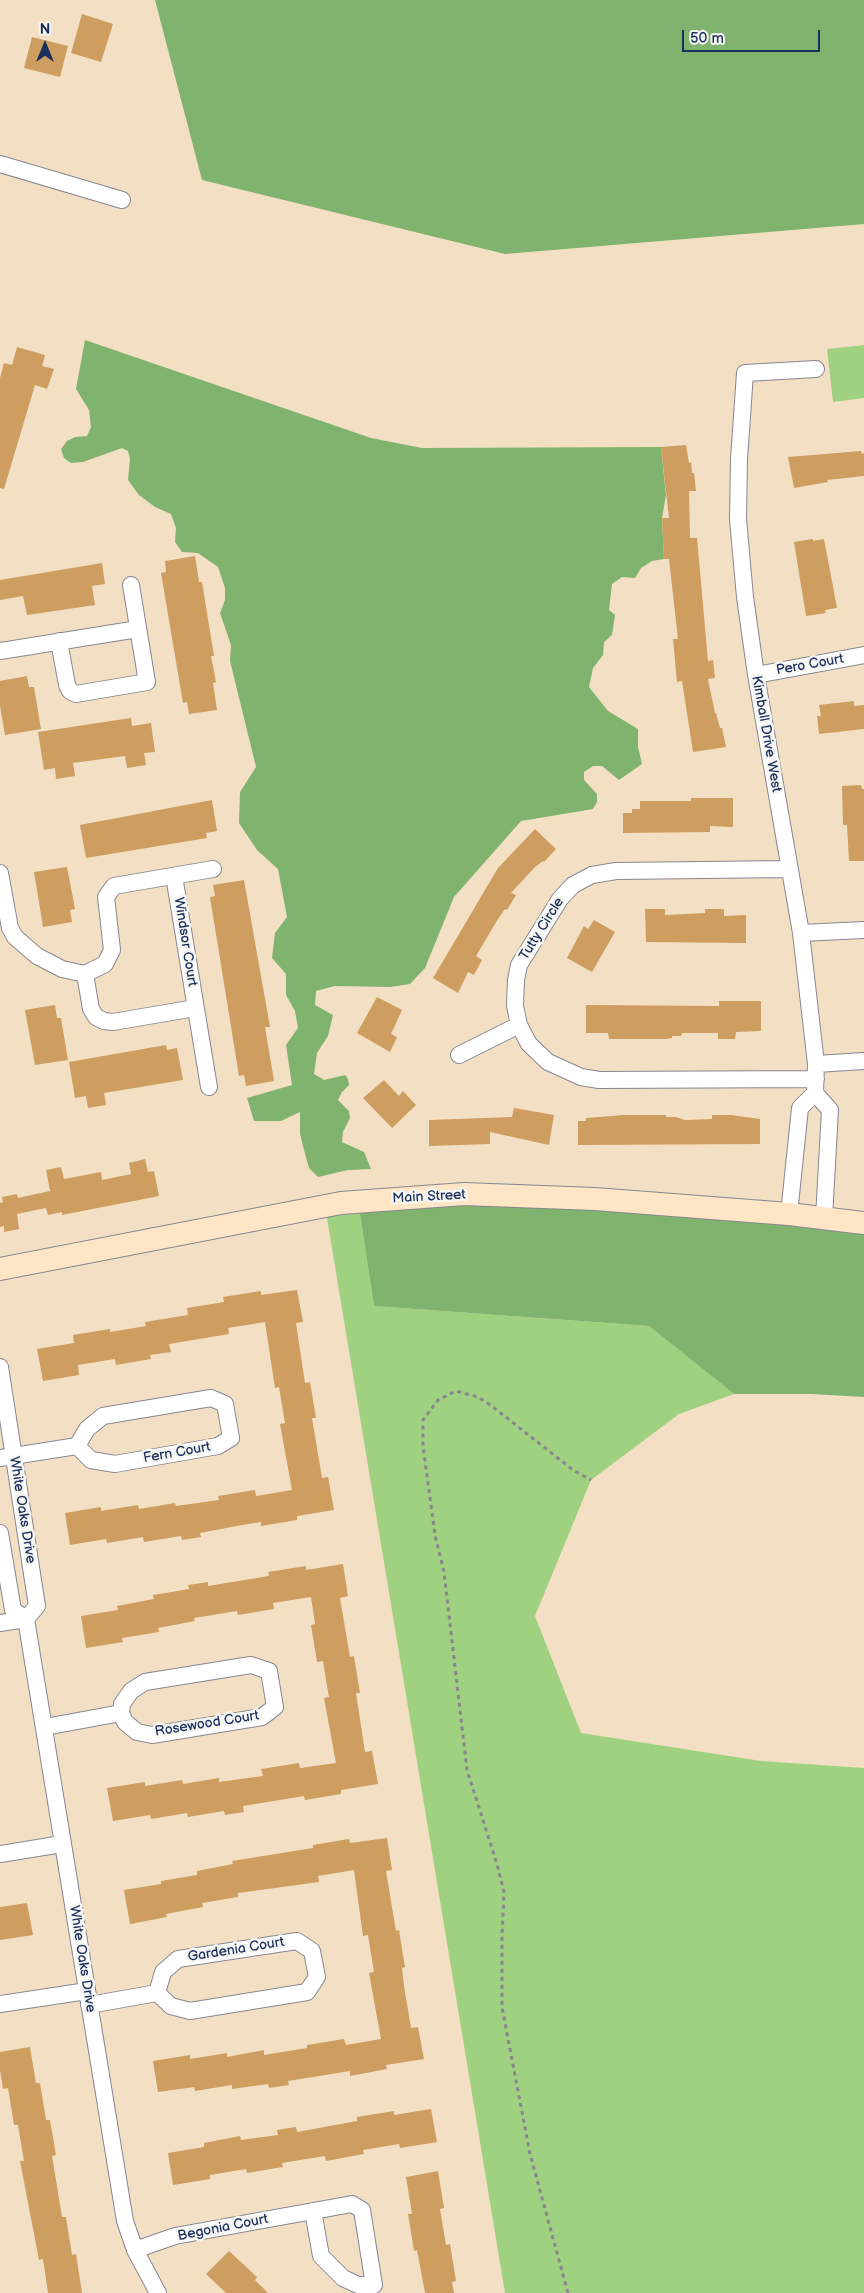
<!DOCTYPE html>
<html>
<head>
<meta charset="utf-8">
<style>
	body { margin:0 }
	#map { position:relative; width:864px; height:2293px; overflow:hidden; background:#f3dfc4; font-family:"Balsamiq Sans",sans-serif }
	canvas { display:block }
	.north { position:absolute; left:20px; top:20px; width:50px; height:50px; -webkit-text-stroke:4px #f6f6f2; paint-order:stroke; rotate:0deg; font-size:14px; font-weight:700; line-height:20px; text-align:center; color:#1b2f5e }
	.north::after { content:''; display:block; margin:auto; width:18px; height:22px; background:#1b2f5e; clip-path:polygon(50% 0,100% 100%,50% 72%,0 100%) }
	.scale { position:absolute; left:682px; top:30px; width:138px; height:22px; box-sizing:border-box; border:2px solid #1b2f5e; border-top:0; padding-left:6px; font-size:15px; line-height:18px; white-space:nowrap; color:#1b2f5e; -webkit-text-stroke:4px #f6f6f2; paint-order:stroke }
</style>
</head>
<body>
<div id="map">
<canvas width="864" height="2293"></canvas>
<div class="north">N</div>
<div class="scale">50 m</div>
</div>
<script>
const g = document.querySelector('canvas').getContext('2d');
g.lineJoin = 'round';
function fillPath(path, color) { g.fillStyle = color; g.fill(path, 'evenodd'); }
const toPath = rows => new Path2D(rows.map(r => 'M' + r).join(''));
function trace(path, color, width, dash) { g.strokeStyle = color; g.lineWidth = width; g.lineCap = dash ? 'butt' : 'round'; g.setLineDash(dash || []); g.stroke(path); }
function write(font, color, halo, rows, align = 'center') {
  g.font = font + ' "Balsamiq Sans",sans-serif'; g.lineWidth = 5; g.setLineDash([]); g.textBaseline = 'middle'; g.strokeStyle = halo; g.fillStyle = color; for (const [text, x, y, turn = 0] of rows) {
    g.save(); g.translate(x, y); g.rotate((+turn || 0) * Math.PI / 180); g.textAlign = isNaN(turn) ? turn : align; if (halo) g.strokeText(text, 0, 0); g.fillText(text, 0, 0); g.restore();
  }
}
fillPath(toPath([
	[864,345,864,398,833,402,827,349],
	[358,1201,374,1306,649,1326,734,1394,679,1414,591,1480,535,1616,581,1733,761,1761,864,1768,864,2293,505,2293,325,1206]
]), '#a0d180');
fillPath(toPath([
	[155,0,864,0,864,224,505,254,202,180],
	[85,340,371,438,422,448,661,447,666,495,662,518,664,559,652,561,641,568,635,578,622,577,612,584,609,610,615,615,612,635,604,642,603,655,593,668,589,687,608,711,638,729,638,747,642,764,619,780,602,766,593,766,584,772,584,780,597,794,597,802,593,809,521,821,454,897,425,968,410,984,390,987,335,986,316,991,315,1005,333,1015,328,1036,317,1053,314,1074,324,1080,345,1075,348,1079,349,1085,342,1092,338,1100,349,1111,350,1118,343,1132,342,1142,364,1152,371,1169,348,1170,318,1177,309,1168,304,1150,300,1134,300,1112,281,1121,254,1121,247,1098,292,1085,286,1045,298,1028,295,1011,286,995,286,974,272,958,275,933,287,917,278,869,257,850,239,823,240,792,256,767,230,661,231,645,220,613,225,600,225,588,218,567,198,553,182,552,175,542,176,528,171,514,155,507,139,495,128,480,130,459,128,451,122,448,83,462,71,463,64,458,61,449,67,441,75,437,87,436,91,427,89,410,76,389],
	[464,1194,864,1223,864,1397,812,1394,734,1394,649,1326,374,1306,358,1201]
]), '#80b36e');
fillPath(toPath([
	[82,14,113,24,101,62,71,53],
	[32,37,68,46,60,77,24,68],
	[17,347,45,355,42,366,54,369,47,389,35,385,4,489,0,488,0,378,4,363,12,365],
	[686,445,689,463,691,462,692,473,694,473,696,491,689,491,690,538,697,538,708,661,713,660,715,678,708,679,715,713,716,713,720,728,722,728,726,747,693,752,682,681,677,682,673,639,678,639,669,559,664,559,662,518,669,518,661,447],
	[861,451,862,454,864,453,864,476,827,480,828,482,794,488,788,457],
	[813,539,813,541,824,539,837,608,825,610,826,613,806,616,794,542],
	[195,556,199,582,202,582,214,656,211,656,216,682,213,683,217,710,189,714,187,702,183,703,161,573,166,572,165,561],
	[102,563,105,584,92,586,95,605,27,615,23,596,0,600,0,580],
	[27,676,29,687,34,687,41,729,5,735,0,706,0,681],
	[854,701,854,706,864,705,864,729,819,734,817,716,821,716,819,705],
	[131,718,132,726,151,723,155,752,144,753,146,765,127,768,125,756,73,763,75,776,56,779,55,768,44,770,38,732],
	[861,785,862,789,864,789,864,861,849,861,847,825,843,825,842,786],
	[691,798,733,798,733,827,710,826,710,832,623,833,623,813,632,813,632,809,640,809,640,801,691,801],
	[212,800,217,831,206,833,207,838,86,858,80,825],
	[535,829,556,849,544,862,543,861,535,867,511,893,516,895,507,910,505,909,498,919,476,956,482,960,474,975,468,972,458,993,433,978,498,868],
	[67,867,75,909,70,910,72,922,43,927,34,872],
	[244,880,270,1027,265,1027,274,1081,246,1086,244,1075,239,1076,210,897,215,896,213,885],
	[645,909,665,909,665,915,705,913,705,909,724,909,724,916,746,915,746,943,646,942],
	[594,920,615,932,592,972,567,958,584,926,588,929],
	[377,997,402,1010,391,1034,397,1037,390,1052,357,1033],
	[719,1001,761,1001,761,1031,736,1032,735,1039,718,1039,718,1033,682,1033,681,1036,672,1036,672,1038,665,1039,609,1039,608,1033,586,1033,586,1005,719,1006],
	[55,1005,57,1018,61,1018,68,1060,35,1065,25,1010],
	[166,1045,167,1050,177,1048,183,1080,104,1093,106,1105,88,1108,86,1096,75,1098,69,1062],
	[384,1080,399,1096,403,1091,416,1105,392,1128,363,1098],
	[514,1108,554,1115,549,1145,490,1132,490,1144,429,1146,429,1120,512,1117],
	[624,1115,666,1115,666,1117,676,1117,685,1120,712,1119,712,1115,731,1115,760,1119,760,1144,578,1145,578,1121,586,1121,586,1118],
	[145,1159,148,1172,154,1171,159,1196,62,1215,62,1212,48,1215,46,1208,17,1214,19,1229,4,1232,4,1226,0,1227,0,1203,3,1202,2,1197,17,1194,18,1198,50,1191,46,1170,61,1167,64,1179,101,1172,102,1180,131,1174,129,1163],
	[297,1290,303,1322,296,1323,305,1383,310,1382,316,1418,312,1418,322,1478,328,1477,334,1510,297,1516,297,1520,261,1526,261,1522,242,1525,200,1533,201,1537,182,1540,181,1536,144,1542,143,1537,107,1543,106,1539,70,1545,65,1513,101,1507,101,1511,138,1505,139,1509,175,1503,176,1506,219,1500,218,1496,255,1490,256,1496,292,1490,280,1424,285,1423,279,1387,275,1388,265,1322,228,1328,229,1334,169,1344,171,1352,150,1355,151,1359,116,1365,115,1359,78,1365,79,1375,43,1381,37,1349,74,1343,73,1335,110,1329,110,1332,146,1326,145,1322,188,1315,187,1308,224,1302,223,1297,261,1291,261,1295],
	[343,1564,348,1596,340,1598,350,1657,354,1656,360,1693,356,1693,365,1752,372,1751,378,1784,341,1790,341,1794,305,1800,304,1796,243,1806,244,1812,225,1815,224,1811,188,1817,187,1813,151,1819,150,1815,113,1821,107,1788,145,1782,145,1786,182,1780,183,1784,219,1778,219,1782,263,1776,261,1769,299,1763,300,1768,336,1763,324,1698,329,1697,326,1680,323,1661,317,1662,311,1625,315,1624,311,1597,273,1603,274,1609,238,1615,237,1611,194,1618,195,1621,158,1628,159,1632,122,1638,123,1642,86,1648,81,1616,118,1610,117,1606,154,1599,153,1595,189,1589,188,1585,208,1582,208,1586,269,1576,268,1572,306,1566,306,1570],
	[387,1838,392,1870,386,1871,396,1931,399,1930,402,1949,405,1967,402,1968,404,1986,411,2028,418,2027,424,2059,386,2065,387,2069,350,2076,350,2071,288,2081,289,2085,269,2088,268,2084,232,2089,232,2085,195,2091,194,2087,158,2092,153,2061,190,2055,190,2059,227,2053,227,2057,264,2050,264,2055,307,2048,307,2045,344,2039,346,2045,381,2039,369,1973,374,1972,368,1935,363,1936,354,1870,318,1876,319,1882,238,1893,238,1897,202,1903,203,1907,166,1914,167,1917,130,1924,124,1890,161,1884,161,1881,197,1875,197,1871,233,1864,232,1861,313,1848,313,1845,349,1839,350,1843],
	[27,1903,33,1935,0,1940,0,1907],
	[30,2047,36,2083,40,2083,46,2120,50,2120,56,2155,52,2156,62,2217,66,2217,72,2255,76,2254,82,2293,48,2293,43,2259,39,2260,20,2161,24,2161,18,2125,14,2125,8,2088,3,2089,0,2070,0,2052],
	[431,2109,437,2142,400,2148,399,2144,363,2150,364,2154,326,2161,325,2156,282,2163,283,2167,247,2173,246,2169,210,2175,210,2179,173,2185,168,2153,204,2147,204,2143,240,2136,241,2140,278,2135,277,2130,296,2127,297,2132,357,2121,357,2117,394,2111,394,2115],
	[438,2171,444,2208,440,2209,446,2245,450,2244,456,2281,452,2282,454,2293,425,2293,417,2250,414,2251,408,2214,412,2214,406,2177],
	[229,2251,257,2277,255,2280,268,2293,226,2293,206,2274]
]), '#cd9e60');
const minor = toPath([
	[0,164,122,200],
	[59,641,67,685,70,691,76,694,147,682,131,585],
	[0,651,138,629],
	[756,675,864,655],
	[789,869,616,871,592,875,573,885,560,899,519,965,516,980,515,1006,519,1025,529,1044,548,1062,581,1077,599,1080,816,1079],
	[0,873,10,928,15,937,37,956,62,969,85,974,105,964,112,950,106,897,114,886,213,869],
	[174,876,209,1087],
	[801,933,864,930],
	[85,974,91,1009,96,1017,104,1021,113,1022,195,1008],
	[459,1055,519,1025],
	[816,1064,864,1061],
	[815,1093,830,1110,824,1218],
	[789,1214,800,1108,815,1093,816,1064,801,933,756,675,745,597,738,519,739,459,745,373,816,369],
	[0,1367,37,1606,26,1619,13,1610,0,1533],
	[211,1398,225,1404,231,1438,218,1446,115,1464,91,1460,77,1446,87,1429,103,1416,211,1398],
	[0,1458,77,1446],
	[0,1623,26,1619,125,2221,135,2250,158,2293],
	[45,1727,121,1713,122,1704,131,1691,145,1682,251,1665,269,1671,275,1707,262,1717,152,1735,137,1732,125,1722,121,1713],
	[0,1854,62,1844],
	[0,2004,87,1991],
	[89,2005,157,1993,171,2006,190,2011,307,1992,317,1977,312,1951,297,1941,178,1959,163,1972,157,1993],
	[135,2250,175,2236,352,2204,362,2210,374,2285,358,2285,343,2278,321,2256,313,2211]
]);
const secondary = toPath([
	[0,1269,341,1203,464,1194,595,1199,789,1214,864,1223]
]);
trace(minor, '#878791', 18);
trace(secondary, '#878791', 24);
trace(toPath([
	[568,2293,530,2154,502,2007,502,1937,504,1892,497,1864,467,1770,444,1572,435,1535,423,1446,423,1420,438,1400,456,1391,478,1397,493,1407,573,1470,591,1480]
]), '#878791', 3, [4, 4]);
trace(minor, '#fff', 16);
trace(secondary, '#fee5c5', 22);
write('14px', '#1b2f5e', '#f6f6f2', [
	["Pero Court",810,665,-10],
	["Kimball Drive West",766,734,80],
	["Tutty Circle",542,929,-58],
	["Windsor Court",185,942,81],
	["Main Street",429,1197,-3],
	["Fern Court",177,1453,-10],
	["White Oaks Drive",22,1510,81],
	["Rosewood Court",207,1724,-9],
	["Gardenia Court",236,1950,-9],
	["White Oaks Drive",82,1959,81],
	["Begonia Court",223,2228,-11]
]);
</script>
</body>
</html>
